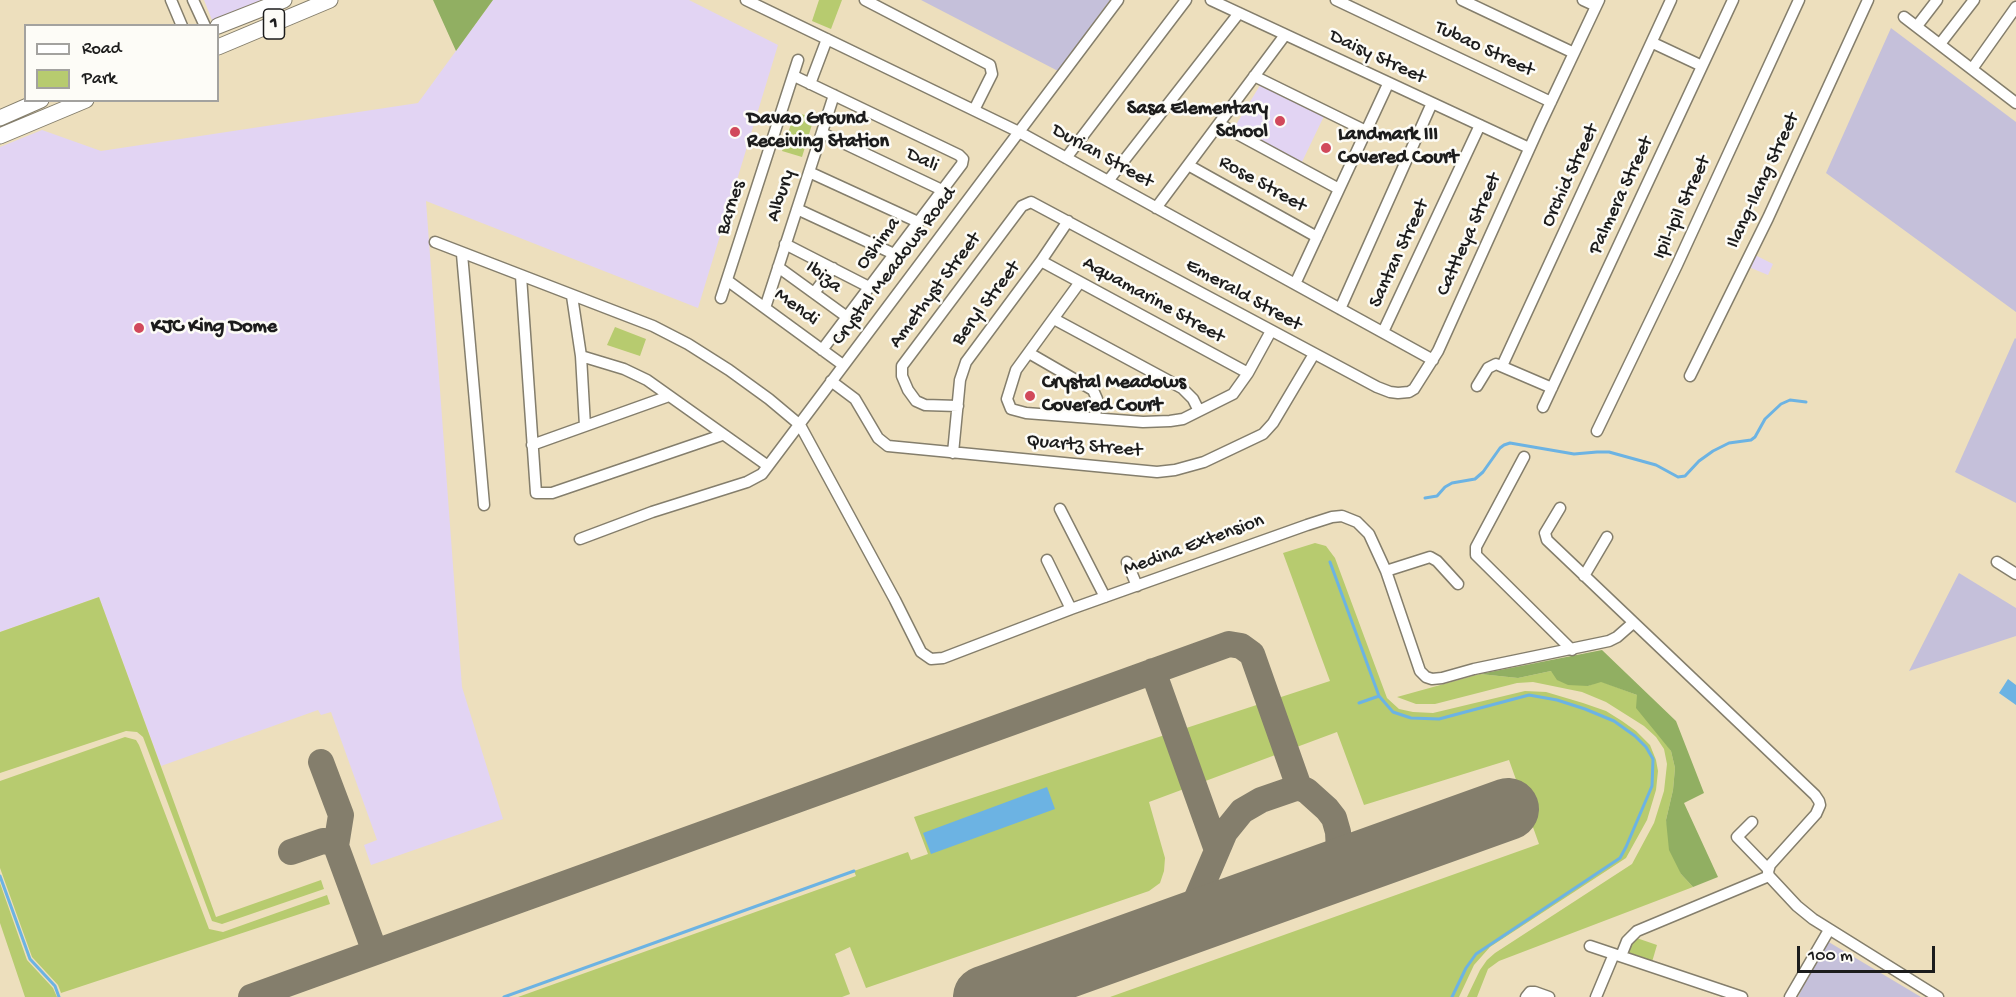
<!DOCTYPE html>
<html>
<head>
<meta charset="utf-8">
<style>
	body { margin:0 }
	#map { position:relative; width:2016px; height:997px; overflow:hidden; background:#eddfbd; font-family:"Gochi Hand",sans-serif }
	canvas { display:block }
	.legend { position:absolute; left:24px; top:24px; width:195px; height:78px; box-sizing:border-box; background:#fdfcf7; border:2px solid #a3a29f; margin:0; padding:8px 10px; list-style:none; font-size:18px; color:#1c1c1c }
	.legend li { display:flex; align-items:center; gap:12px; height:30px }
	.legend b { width:30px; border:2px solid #a3a29f }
	.scale { position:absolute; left:1797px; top:946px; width:138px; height:27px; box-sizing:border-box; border:3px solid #1c1c1c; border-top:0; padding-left:8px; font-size:18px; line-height:21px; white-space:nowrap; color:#1c1c1c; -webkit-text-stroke:4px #fdfcf7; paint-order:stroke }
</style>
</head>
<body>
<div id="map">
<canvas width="2016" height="997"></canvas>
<ul class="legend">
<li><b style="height:8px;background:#fff"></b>Road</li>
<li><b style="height:16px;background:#b7cb6f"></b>Park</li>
</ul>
<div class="scale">100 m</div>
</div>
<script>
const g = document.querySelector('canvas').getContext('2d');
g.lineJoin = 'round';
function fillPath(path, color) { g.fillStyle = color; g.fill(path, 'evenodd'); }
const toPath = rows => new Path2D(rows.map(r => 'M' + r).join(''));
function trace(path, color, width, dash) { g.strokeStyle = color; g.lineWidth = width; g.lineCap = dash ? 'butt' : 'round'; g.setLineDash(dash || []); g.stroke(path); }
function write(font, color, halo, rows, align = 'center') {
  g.font = font + ' "Gochi Hand",sans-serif'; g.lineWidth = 5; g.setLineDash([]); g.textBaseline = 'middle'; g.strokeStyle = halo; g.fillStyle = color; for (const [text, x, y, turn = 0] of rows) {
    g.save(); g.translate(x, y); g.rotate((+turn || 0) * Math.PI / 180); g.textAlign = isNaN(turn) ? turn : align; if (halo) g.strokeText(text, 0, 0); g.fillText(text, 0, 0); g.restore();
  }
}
fillPath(toPath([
	[204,0,262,0,212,20],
	[493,0,689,0,778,45,698,308,426,201,462,687,503,819,371,865,364,845,377,840,331,712,321,715,318,710,161,766,99,597,0,632,0,147,42,130,101,151,418,103],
	[1262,82,1325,114,1301,164,1234,128],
	[1755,255,1773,264,1768,275,1751,268]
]), '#e2d4f3');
fillPath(toPath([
	[921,0,1110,0,1058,71],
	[1891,28,2016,122,2016,312,1826,173],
	[2015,338,2016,339,2016,503,1955,472],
	[1959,573,2016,608,2016,636,1909,671],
	[1827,941,1921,997,1798,997]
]), '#c5c0da');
fillPath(toPath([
	[819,0,842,0,831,29,812,21],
	[795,112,814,118,802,157,782,151],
	[615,327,646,339,640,356,607,345],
	[1315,543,1326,546,1335,558,1387,698,1399,709,1413,712,1433,713,1525,691,1546,692,1583,703,1606,711,1622,721,1636,731,1650,745,1656,760,1658,771,1656,790,1647,820,1626,858,1490,947,1474,965,1459,997,1110,997,1539,844,1509,760,1364,805,1337,732,1149,802,1165,858,1164,871,1160,883,1149,891,866,988,850,947,835,954,850,994,842,997,518,997,856,876,854,871,908,852,911,860,928,854,914,817,1330,681,1283,553],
	[99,597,216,917,321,880,324,889,222,924,212,921,143,737,137,732,126,731,0,773,0,632],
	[1551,671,1588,686,1600,681,1637,695,1671,751,1675,768,1673,790,1666,820,1681,874,1693,887,1499,961,1488,969,1477,997,1467,997,1480,970,1487,960,1495,953,1632,864,1654,823,1664,791,1667,764,1664,749,1656,737,1644,726,1606,702,1582,692,1533,682,1517,683,1435,704,1416,704,1397,697,1480,674,1518,678],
	[125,737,136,740,139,745,209,929,223,932,327,895,330,904,61,993,58,985,32,957,0,868,0,781],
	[0,883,27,960,53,988,57,997,25,997,0,923],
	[1625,934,1657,945,1652,962,1619,951]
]), '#b7cb6f');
fillPath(toPath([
	[433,0,493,0,456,51],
	[1602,650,1676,721,1704,793,1684,803,1718,877,1693,887,1681,874,1669,850,1666,820,1673,790,1675,768,1671,751,1636,708,1637,695,1601,682,1588,686,1568,685,1557,680,1551,671,1518,678,1480,674]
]), '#91af62');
fillPath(toPath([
	[2008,679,2016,685,2016,705,1999,693],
	[1047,787,1055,809,931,854,923,833]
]), '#6cb3e3');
trace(toPath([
	[1425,498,1437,496,1445,487,1452,483,1475,479,1483,472,1500,448,1504,445,1510,443,1574,454,1597,452,1609,452,1656,465,1678,477,1685,476,1699,461,1713,451,1729,443,1751,440,1755,437,1765,419,1781,404,1790,400,1806,402],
	[1330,562,1379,696,1393,712,1411,718,1439,719,1529,695,1557,700,1585,709,1614,721,1635,736,1646,747,1653,759,1652,786,1626,847,1620,858,1476,954,1466,968,1452,997],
	[1359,703,1379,696],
	[0,876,30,959,55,986,59,997],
	[504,997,854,871]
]), '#6cb3e3', 3);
trace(toPath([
	[1153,671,1217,850],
	[321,762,341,815,336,846,375,952],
	[291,852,323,841,331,842,336,846],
	[1158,935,1172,927,1184,917,1193,907,1225,832,1242,811,1261,800,1290,790,1299,787,1307,791,1327,809,1334,818,1338,832,1339,851,1337,862,1327,883,1310,898,1289,906,1238,906],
	[251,997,1229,644,1241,646,1252,654,1299,787]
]), '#847e6c', 26);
trace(toPath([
	[984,997,1508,809]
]), '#847e6c', 62);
const minor = toPath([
	[171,0,182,26],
	[193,0,205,26],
	[746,0,1019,132,1433,360],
	[865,0,990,65,992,74,974,110],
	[1211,0,1529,148],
	[1336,0,1551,102],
	[1462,0,1574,53],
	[1583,0,1596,6],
	[1904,17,2016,103],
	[1917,26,1937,0],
	[1653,43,1702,66],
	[1940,44,1974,0],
	[1972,69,2016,7],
	[794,76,959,155,963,159,962,164,822,350],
	[1254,76,1366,131],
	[810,84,827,39],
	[1219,124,1339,189],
	[822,133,942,190],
	[1066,158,1186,0],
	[1188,165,1317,237],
	[809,172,918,222],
	[1108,181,1239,13],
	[1156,208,1285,35],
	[797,209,894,254],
	[435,242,653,326,688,344,729,370,769,399,800,425,895,600,921,652,931,659,943,658,1071,609,1307,525,1332,517,1342,516,1357,522,1369,534,1386,571,1420,671,1426,677,1432,679,1442,678,1474,669,1609,641,1617,637,1633,623],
	[785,244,869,287],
	[462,254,484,505],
	[1041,261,1248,373],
	[778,267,847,317],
	[521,276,536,493,552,493,722,435],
	[728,281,843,365],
	[1080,282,1016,370,1007,399,1011,409,1026,413,1143,422,1170,421,1183,419,1233,394,1248,373,1271,331],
	[1295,284,1388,84],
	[814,293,833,268],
	[572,296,581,356,585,426],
	[721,298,798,60],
	[765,308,834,95],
	[1340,309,1432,103],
	[1054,319,1182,388,1193,399,1199,411],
	[1383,332,1480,125],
	[1029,353,1093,390,1097,399,1095,418],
	[581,356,624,369,647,380,768,466],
	[1502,366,1671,0],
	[1690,376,1768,218,1868,0],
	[831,381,855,399,878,438,888,446,1157,472,1175,470,1204,462,1263,434,1273,423,1314,354],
	[1477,386,1488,368,1496,364,1552,388],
	[958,406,925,405,916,401,908,390,902,376,902,366,1022,206,1031,202,1377,387,1390,392,1398,393,1409,392,1414,389,1438,351,1540,125,1599,0],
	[1543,407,1733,0],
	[1597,431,1677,265,1799,0],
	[532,445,669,396],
	[953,453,960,380,966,362,1041,261,1068,221],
	[1524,457,1476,547,1476,555,1572,650],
	[1560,508,1545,533,1547,540,1815,795,1819,801,1820,805,1816,814,1770,865,1768,872,1769,876],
	[1060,509,1105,597],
	[580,539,652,512,747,482,762,474,1118,0],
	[1047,560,1071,609],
	[1127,562,1137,586],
	[1997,562,2016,574],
	[1386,571,1430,557,1437,561,1458,584],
	[1584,576,1607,537],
	[1752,822,1737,837,1768,869],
	[1769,876,1797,906,1813,919,1938,997],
	[1590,946,1742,997],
	[1621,956,1627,941,1637,931,1769,876],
	[1526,997,1530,992,1535,992,1549,997],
	[1596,997,1614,954],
	[1790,997,1829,930]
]);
const highway = toPath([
	[218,26,284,0],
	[218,47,330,0],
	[0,118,41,100],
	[0,136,86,100]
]);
trace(minor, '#847e6c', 13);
trace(highway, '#847e6c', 17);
trace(minor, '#fff', 10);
trace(highway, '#fff', 15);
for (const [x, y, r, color] of [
	[1280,121,6,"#d1495b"],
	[735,132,6,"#d1495b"],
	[1326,148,6,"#d1495b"],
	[139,328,6,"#d1495b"],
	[1030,396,6,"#d1495b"]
]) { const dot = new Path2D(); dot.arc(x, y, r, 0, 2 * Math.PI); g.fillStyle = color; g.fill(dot); trace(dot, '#fdfcf7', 2); }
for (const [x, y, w] of [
	[274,24,21]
]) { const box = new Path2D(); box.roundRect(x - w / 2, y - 15, w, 30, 4.5); g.fillStyle = '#fdfcf7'; g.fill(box); trace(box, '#1c1c1c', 1.5); }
write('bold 18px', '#1c1c1c', null, [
	["1",274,24]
]);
write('20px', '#1c1c1c', '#fdfcf7', [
	["Tubao Street",1484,50,25],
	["Daisy Street",1377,58,25],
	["Durian Street",1102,157,29],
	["Dali",922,161,25],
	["Orchid Street",1571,176,-65],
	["Ilang-Ilang Street",1764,181,-65],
	["Rose Street",1262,185,29],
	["Albury",782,196,-72],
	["Palmera Street",1622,196,-65],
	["Barnes",732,208,-72],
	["Ipil-Ipil Street",1683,208,-65],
	["Cattleya Street",1470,235,-66],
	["Oshima",879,244,-53],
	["Santan Street",1400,254,-65],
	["Crystal Meadows Road",895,267,-53],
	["Ibiza",823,278,37],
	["Amethyst Street",936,291,-53],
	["Emerald Street",1243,296,29],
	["Aquamarine Street",1153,301,29],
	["Beryl Street",987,304,-53],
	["Mendi",796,308,36],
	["Quartz Street",1084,447,5],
	["Medina Extension",1194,546,-20]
]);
write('bold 20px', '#1c1c1c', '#fdfcf7', [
	["Sasa Elementary",1268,110,"right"],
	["School",1268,133,"right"],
	["Davao Ground",747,120],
	["Receiving Station",747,143],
	["Landmark III",1338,136],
	["Covered Court",1338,159],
	["KJC King Dome",151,328],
	["Crystal Meadows",1042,384],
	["Covered Court",1042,407]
], 'left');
</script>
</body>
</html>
